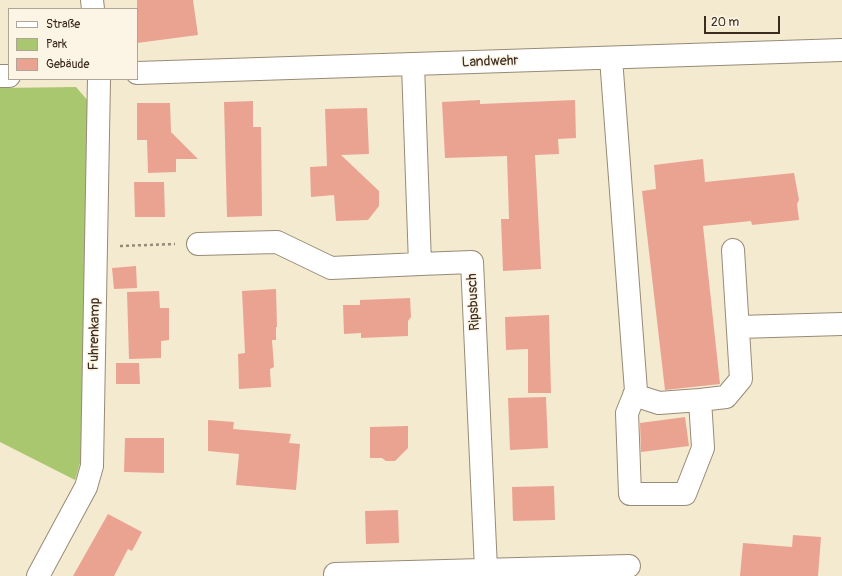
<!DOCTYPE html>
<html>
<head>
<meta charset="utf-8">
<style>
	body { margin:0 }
	#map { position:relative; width:842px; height:576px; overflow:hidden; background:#f4ead0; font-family:Pangolin,sans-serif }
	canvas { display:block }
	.legend { position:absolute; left:8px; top:8px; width:130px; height:72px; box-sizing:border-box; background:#fcf5e5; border:1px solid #afa495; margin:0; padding:5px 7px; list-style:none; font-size:12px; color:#3b2a1e }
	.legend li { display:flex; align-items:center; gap:8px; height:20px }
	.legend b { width:20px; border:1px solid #afa495 }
	.scale { position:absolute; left:704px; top:16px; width:76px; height:18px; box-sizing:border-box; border:2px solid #3b2a1e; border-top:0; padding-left:5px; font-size:12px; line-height:14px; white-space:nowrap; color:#3b2a1e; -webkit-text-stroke:3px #fcf5e5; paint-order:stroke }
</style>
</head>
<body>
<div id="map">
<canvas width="842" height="576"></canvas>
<ul class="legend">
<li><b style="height:5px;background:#fff"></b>Straße</li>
<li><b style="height:11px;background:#a9c76f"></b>Park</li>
<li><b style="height:11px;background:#eba391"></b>Gebäude</li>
</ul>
<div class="scale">20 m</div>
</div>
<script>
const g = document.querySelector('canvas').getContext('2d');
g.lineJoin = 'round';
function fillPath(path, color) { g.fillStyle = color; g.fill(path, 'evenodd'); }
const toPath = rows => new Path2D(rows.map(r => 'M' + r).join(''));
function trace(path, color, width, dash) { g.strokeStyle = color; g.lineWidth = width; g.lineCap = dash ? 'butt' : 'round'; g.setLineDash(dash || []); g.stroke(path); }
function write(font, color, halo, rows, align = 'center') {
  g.font = font + ' Pangolin,sans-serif'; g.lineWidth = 3; g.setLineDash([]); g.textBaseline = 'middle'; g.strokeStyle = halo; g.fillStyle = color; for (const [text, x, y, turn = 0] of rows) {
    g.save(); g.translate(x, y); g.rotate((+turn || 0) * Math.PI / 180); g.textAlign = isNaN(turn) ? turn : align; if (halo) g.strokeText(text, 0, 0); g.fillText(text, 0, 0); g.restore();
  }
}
fillPath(toPath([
	[76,87,89,102,83,453,75,480,0,442,0,88]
]), '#a9c76f');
fillPath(toPath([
	[137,0,193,0,198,35,137,43],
	[480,100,480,104,575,100,576,138,558,139,559,154,535,155,541,269,503,271,501,219,509,219,507,156,445,158,442,102],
	[253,101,253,127,261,127,262,216,227,217,224,102],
	[137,103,170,103,171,132,198,159,176,159,176,172,148,173,147,140,137,140],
	[367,108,369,154,341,155,379,191,379,206,368,220,336,221,334,195,311,197,310,167,327,166,325,109],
	[703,159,705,182,794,173,799,200,797,204,799,220,752,225,751,221,703,226,720,384,665,390,642,191,656,189,654,165],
	[134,182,164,182,165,217,135,217],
	[136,266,137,288,114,289,112,268],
	[276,289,277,327,276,327,276,340,272,340,274,367,270,369,271,387,239,389,238,354,245,353,242,291],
	[159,291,160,308,169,308,169,340,161,341,161,358,129,359,127,292],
	[410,298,411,317,408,321,408,336,361,338,361,333,344,334,343,305,360,305,360,300],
	[549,315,551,393,528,393,528,349,506,350,505,317],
	[116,363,139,363,140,384,116,384],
	[546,397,548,448,510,450,508,398],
	[685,417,689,446,641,452,640,423],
	[208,420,234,422,233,429,291,434,289,443,300,444,296,490,236,485,239,454,208,451],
	[408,426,408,448,395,461,386,461,382,458,370,458,370,427],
	[125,438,164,438,164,473,124,472],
	[554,486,555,520,513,521,512,487],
	[398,510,399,543,366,544,365,511],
	[108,514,142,532,132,551,128,549,114,576,73,576],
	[793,535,821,537,818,576,740,576,743,543,792,547]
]), '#eba391');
const minor = toPath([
	[92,0,93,9],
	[611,58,636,391,627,413,630,494,685,494,703,448,700,400,659,403,634,395],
	[413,65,420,264,472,262,486,569],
	[137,73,842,50],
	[0,76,9,76],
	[198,244,277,242,331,268,420,264],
	[738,327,842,324],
	[700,400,726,397,741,379,733,250],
	[335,574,629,566],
	[38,576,86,487,92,466,99,79]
]);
trace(minor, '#988a77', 24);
trace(toPath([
	[120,246,175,244]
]), '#988a77', 2.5, [3, 3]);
trace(minor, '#fff', 22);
write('14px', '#3b2a1e', '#fcf5e5', [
	["Landwehr",490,62,-2],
	["Ripsbusch",474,302,-93],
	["Fuhrenkamp",95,334,-89]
]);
</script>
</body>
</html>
